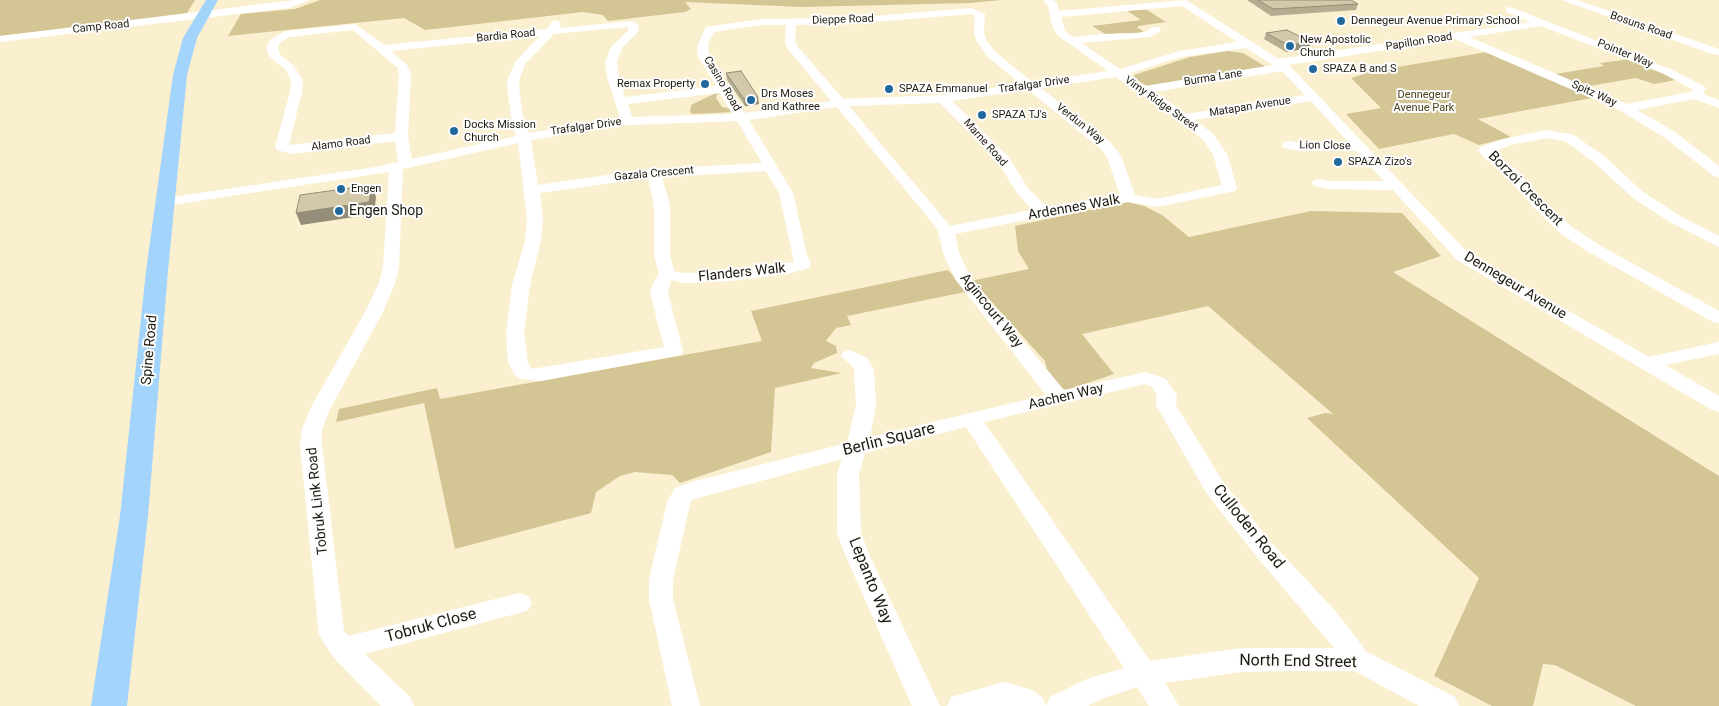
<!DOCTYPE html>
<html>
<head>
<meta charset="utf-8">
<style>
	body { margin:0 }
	canvas { display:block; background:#faf0d0 }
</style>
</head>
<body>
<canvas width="1719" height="706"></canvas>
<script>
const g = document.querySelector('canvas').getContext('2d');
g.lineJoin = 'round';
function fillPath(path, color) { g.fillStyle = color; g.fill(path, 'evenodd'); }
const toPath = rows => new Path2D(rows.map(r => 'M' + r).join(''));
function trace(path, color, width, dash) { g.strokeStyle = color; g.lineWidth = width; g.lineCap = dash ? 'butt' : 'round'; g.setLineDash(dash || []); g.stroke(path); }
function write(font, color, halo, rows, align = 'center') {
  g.font = font + ' Roboto,sans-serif'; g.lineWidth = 4; g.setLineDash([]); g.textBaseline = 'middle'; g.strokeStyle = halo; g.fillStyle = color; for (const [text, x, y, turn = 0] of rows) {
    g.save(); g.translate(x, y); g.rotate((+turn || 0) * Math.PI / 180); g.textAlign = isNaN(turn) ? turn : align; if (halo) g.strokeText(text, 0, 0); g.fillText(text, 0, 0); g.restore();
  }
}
fillPath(toPath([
	[0,0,195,0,187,13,143,20,0,36],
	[320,0,1001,0,970,3,802,7,685,2,691,9,685,12,608,21,603,15,583,12,425,30,404,18,228,36,241,14,295,9],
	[1123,8,1147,10,1166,22,1139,26,1137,27,1144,32,1127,34,1119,33,1107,35,1092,26,1141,20],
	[1228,51,1243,53,1268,68,1147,86,1134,78,1134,75,1190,57],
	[1487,52,1598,97,1478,119,1511,137,1479,145,1454,134,1379,149,1346,114,1381,108,1351,78,1373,71],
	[1630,59,1681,79,1654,84,1636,78,1590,86,1585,83,1579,84,1555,74,1604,66,1600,63],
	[721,92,717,94,716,98,722,107,732,109,733,112,693,114,690,112,691,105,716,93],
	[1127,202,1144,206,1162,215,1189,237,1311,211,1402,213,1441,256,1393,272,1719,476,1719,706,1636,706,1555,665,1543,664,1533,706,1492,706,1434,676,1479,578,1307,418,1325,413,1333,414,1208,306,1082,334,1114,374,1067,390,1061,389,1048,376,1045,361,980,289,847,316,851,325,836,328,826,341,836,346,837,353,814,363,811,368,842,373,775,388,771,452,680,483,672,475,635,472,620,476,596,492,591,513,455,549,424,403,336,422,339,409,437,388,440,399,762,341,751,311,948,270,960,283,1029,269,1018,251,1015,226]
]), '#d4c594');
fillPath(toPath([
	[295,0,310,0,289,8,0,42,0,36,295,0],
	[1045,0,1053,0,1057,3,1059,11,1186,0,1279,59,1530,22,1506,12,1506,8,1510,7,1672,70,1704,86,1706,89,1703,94,1719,100,1719,108,1694,99,1637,110,1675,132,1719,166,1719,177,1714,176,1665,138,1621,111,1455,39,1289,65,1469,254,1649,357,1719,342,1719,354,1665,365,1719,396,1719,412,1712,410,1457,260,1393,190,1327,189,1314,186,1312,183,1314,180,1319,179,1327,181,1384,181,1356,151,1300,151,1284,148,1282,145,1284,142,1289,141,1300,143,1349,143,1311,101,1195,120,1213,134,1227,154,1237,188,1235,191,1157,207,1129,202,1087,208,955,234,959,253,971,278,1064,390,1146,372,1166,379,1177,395,1176,405,1223,482,1269,540,1338,614,1367,652,1455,697,1459,706,1419,706,1355,671,1292,671,1242,672,1165,683,1179,706,1149,706,1137,687,1104,698,1088,706,1046,706,1050,697,1087,679,1124,668,966,427,865,453,859,474,861,532,868,552,940,706,912,706,844,552,837,532,837,474,842,459,691,500,673,580,673,599,700,706,672,706,649,599,649,580,667,502,675,488,695,481,847,443,856,405,854,370,852,366,841,356,843,352,850,350,867,358,874,370,876,405,870,437,1046,395,955,279,943,253,938,231,931,221,837,107,749,120,793,193,807,255,811,264,809,268,787,274,731,281,684,283,671,280,668,293,683,351,681,355,541,381,521,379,515,375,508,363,506,334,512,285,525,241,527,219,518,143,403,169,399,267,395,283,383,312,330,409,322,429,322,445,344,631,349,636,519,593,528,596,532,603,528,610,519,613,365,654,410,697,414,706,381,706,333,657,319,635,300,445,302,429,310,409,365,312,379,283,383,267,389,172,165,206,160,205,158,202,160,199,165,198,376,167,398,162,395,141,292,154,277,150,275,147,290,92,291,80,286,70,269,56,266,47,270,40,286,31,355,24,384,45,547,29,552,21,556,20,561,23,560,28,632,21,639,25,638,32,622,48,617,62,619,77,625,97,716,86,697,55,698,44,706,27,761,19,849,18,972,8,985,14,984,32,986,40,995,52,1033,82,1108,71,1057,35,1052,25,1048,6,1044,2,1045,0],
	[1182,6,1237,42,1180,51,1120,69,1081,43,1150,37,1160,31,1161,29,1160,27,1152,27,1147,31,1138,33,1101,34,1073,37,1065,31,1061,17,1182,6],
	[971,14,975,16,974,32,976,40,987,56,1021,84,943,95,843,99,798,47,795,41,796,25,849,24,971,14],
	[761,25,786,25,785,41,787,48,831,101,744,113,709,55,708,44,714,32,761,25],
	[1541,26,1664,74,1693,90,1691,92,1627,104,1469,37,1541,26],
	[628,27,628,31,611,47,605,62,607,77,620,118,529,133,523,116,519,87,520,78,525,64,554,34,628,27],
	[353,30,398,68,399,75,395,133,289,145,302,92,303,80,294,66,280,55,278,47,279,44,289,37,353,30],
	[540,36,516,61,508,78,507,87,511,116,516,136,412,159,408,136,411,75,407,65,391,51,540,36],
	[1246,48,1273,65,1145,86,1127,74,1181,57,1246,48],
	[1282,71,1305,95,1187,114,1154,92,1282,71],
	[1116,77,1180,121,1203,140,1213,154,1222,185,1157,199,1135,195,1121,156,1111,143,1041,88,1116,77],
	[1028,90,1101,149,1107,157,1120,195,1046,207,1028,188,1008,156,952,101,1028,90],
	[720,93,732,114,632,117,628,104,720,93],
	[940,103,997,161,1017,193,1032,210,950,226,849,106,940,103],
	[737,121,762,163,642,170,538,185,531,140,627,125,737,121],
	[766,171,779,193,794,262,731,271,684,273,674,271,670,255,670,205,662,177,766,171],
	[648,178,654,205,654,255,659,274,653,283,650,293,664,347,532,369,528,363,524,334,530,285,541,241,543,219,540,193,648,178],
	[1145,384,1152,387,1157,395,1156,405,1207,494,1253,552,1334,648,1242,648,1150,661,984,422,1145,384],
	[1562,0,1577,0,1719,49,1719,55,1712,54,1562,0],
	[1547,130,1574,135,1605,157,1643,192,1680,216,1719,236,1719,247,1670,222,1633,198,1595,163,1565,141,1547,138,1511,145,1493,152,1518,171,1543,201,1572,227,1599,245,1719,311,1719,323,1713,322,1587,251,1560,233,1533,207,1508,177,1484,158,1478,150,1480,147,1503,139,1547,130],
	[1004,682,1032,690,1042,697,1046,706,947,706,951,697,1004,682]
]), '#fff');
fillPath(toPath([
	[206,0,218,0,197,38,187,75,168,271,148,516,127,706,91,706,120,516,146,271,173,75,183,38,206,0]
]), '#a3d4fb');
fillPath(toPath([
	[1247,0,1351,0,1358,4,1356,10,1271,16],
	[1266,33,1311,42,1309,48,1286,52,1264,39],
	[726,73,759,104,745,106,727,80]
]), '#b5ad92');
fillPath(toPath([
	[1311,42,1309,48,1286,52,1288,45],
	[758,97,759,104,745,106,744,99],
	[372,185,376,197,374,214,301,225,296,213]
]), '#948d77');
const building = toPath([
	[1258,0,1351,0,1358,4,1273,9,1258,0],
	[1287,30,1311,42,1288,45,1266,33,1287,30],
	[741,71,758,97,744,99,726,73,741,71],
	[372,185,369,202,296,213,300,195,372,185]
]);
fillPath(building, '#d3c9aa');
trace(building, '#948d77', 1);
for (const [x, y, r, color] of [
	[1341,21,5,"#21699d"],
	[1290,46,5,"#21699d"],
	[1313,69,5,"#21699d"],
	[705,84,5,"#21699d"],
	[889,89,5,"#21699d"],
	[751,100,5,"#21699d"],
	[982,115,5,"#21699d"],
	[454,131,5,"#21699d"],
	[1338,162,5,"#21699d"],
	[341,189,5,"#21699d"],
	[339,211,5,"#21699d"]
]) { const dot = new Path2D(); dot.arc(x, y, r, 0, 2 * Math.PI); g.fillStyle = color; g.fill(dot); trace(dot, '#fdfdfd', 2); }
write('11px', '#1e1a0f', '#fdfdfd', [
	["Dieppe Road",843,20,-2],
	["Bosuns Road",1641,26,19],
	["Camp Road",101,27,-6],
	["Bardia Road",506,36,-6],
	["Papillon Road",1419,42,-9],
	["Pointer Way",1625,54,22],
	["Burma Lane",1213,78,-9],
	["Casino Road",722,84,59],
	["Trafalgar Drive",1034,85,-8],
	["Spitz Way",1594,94,24],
	["Vimy Ridge Street",1161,104,35],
	["Matapan Avenue",1250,107,-9],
	["Verdun Way",1080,124,39],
	["Trafalgar Drive",586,127,-8],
	["Marne Road",985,143,48],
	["Alamo Road",341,144,-7],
	["Lion Close",1325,146,1],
	["Gazala Crescent",654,174,-5]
]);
write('11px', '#1e1a0f', '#fdfdfd', [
	["Dennegeur Avenue Primary School",1351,21],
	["New Apostolic",1300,40],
	["Church",1300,53],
	["SPAZA B and S",1323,69],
	["Remax Property",695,84,"right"],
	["SPAZA Emmanuel",899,89],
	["Drs Moses",761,94],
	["and Kathree",761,107],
	["SPAZA TJ's",992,115],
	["Docks Mission",464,125],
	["Church",464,138],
	["SPAZA Zizo's",1348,162],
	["Engen",351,189]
], 'left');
write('11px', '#4c411d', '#fdfdfd', [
	["Dennegeur",1424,95],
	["Avenue Park",1424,108]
]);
write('14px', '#1e1a0f', '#fdfdfd', [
	["Borzoi Crescent",1525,189,45],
	["Ardennes Walk",1074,208,-10],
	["Flanders Walk",742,273,-6],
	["Dennegeur Avenue",1515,286,31],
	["Agincourt Way",991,311,51],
	["Spine Road",150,350,-85],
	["Aachen Way",1066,397,-13],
	["Tobruk Link Road",318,501,-96]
]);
write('14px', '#1e1a0f', '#fdfdfd', [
	["Engen Shop",349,211]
], 'left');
write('16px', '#1e1a0f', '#fdfdfd', [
	["Berlin Square",889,440,-14],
	["Culloden Road",1248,527,51],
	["Lepanto Way",870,581,68],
	["Tobruk Close",431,626,-15],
	["North End Street",1298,662,1]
]);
</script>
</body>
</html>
